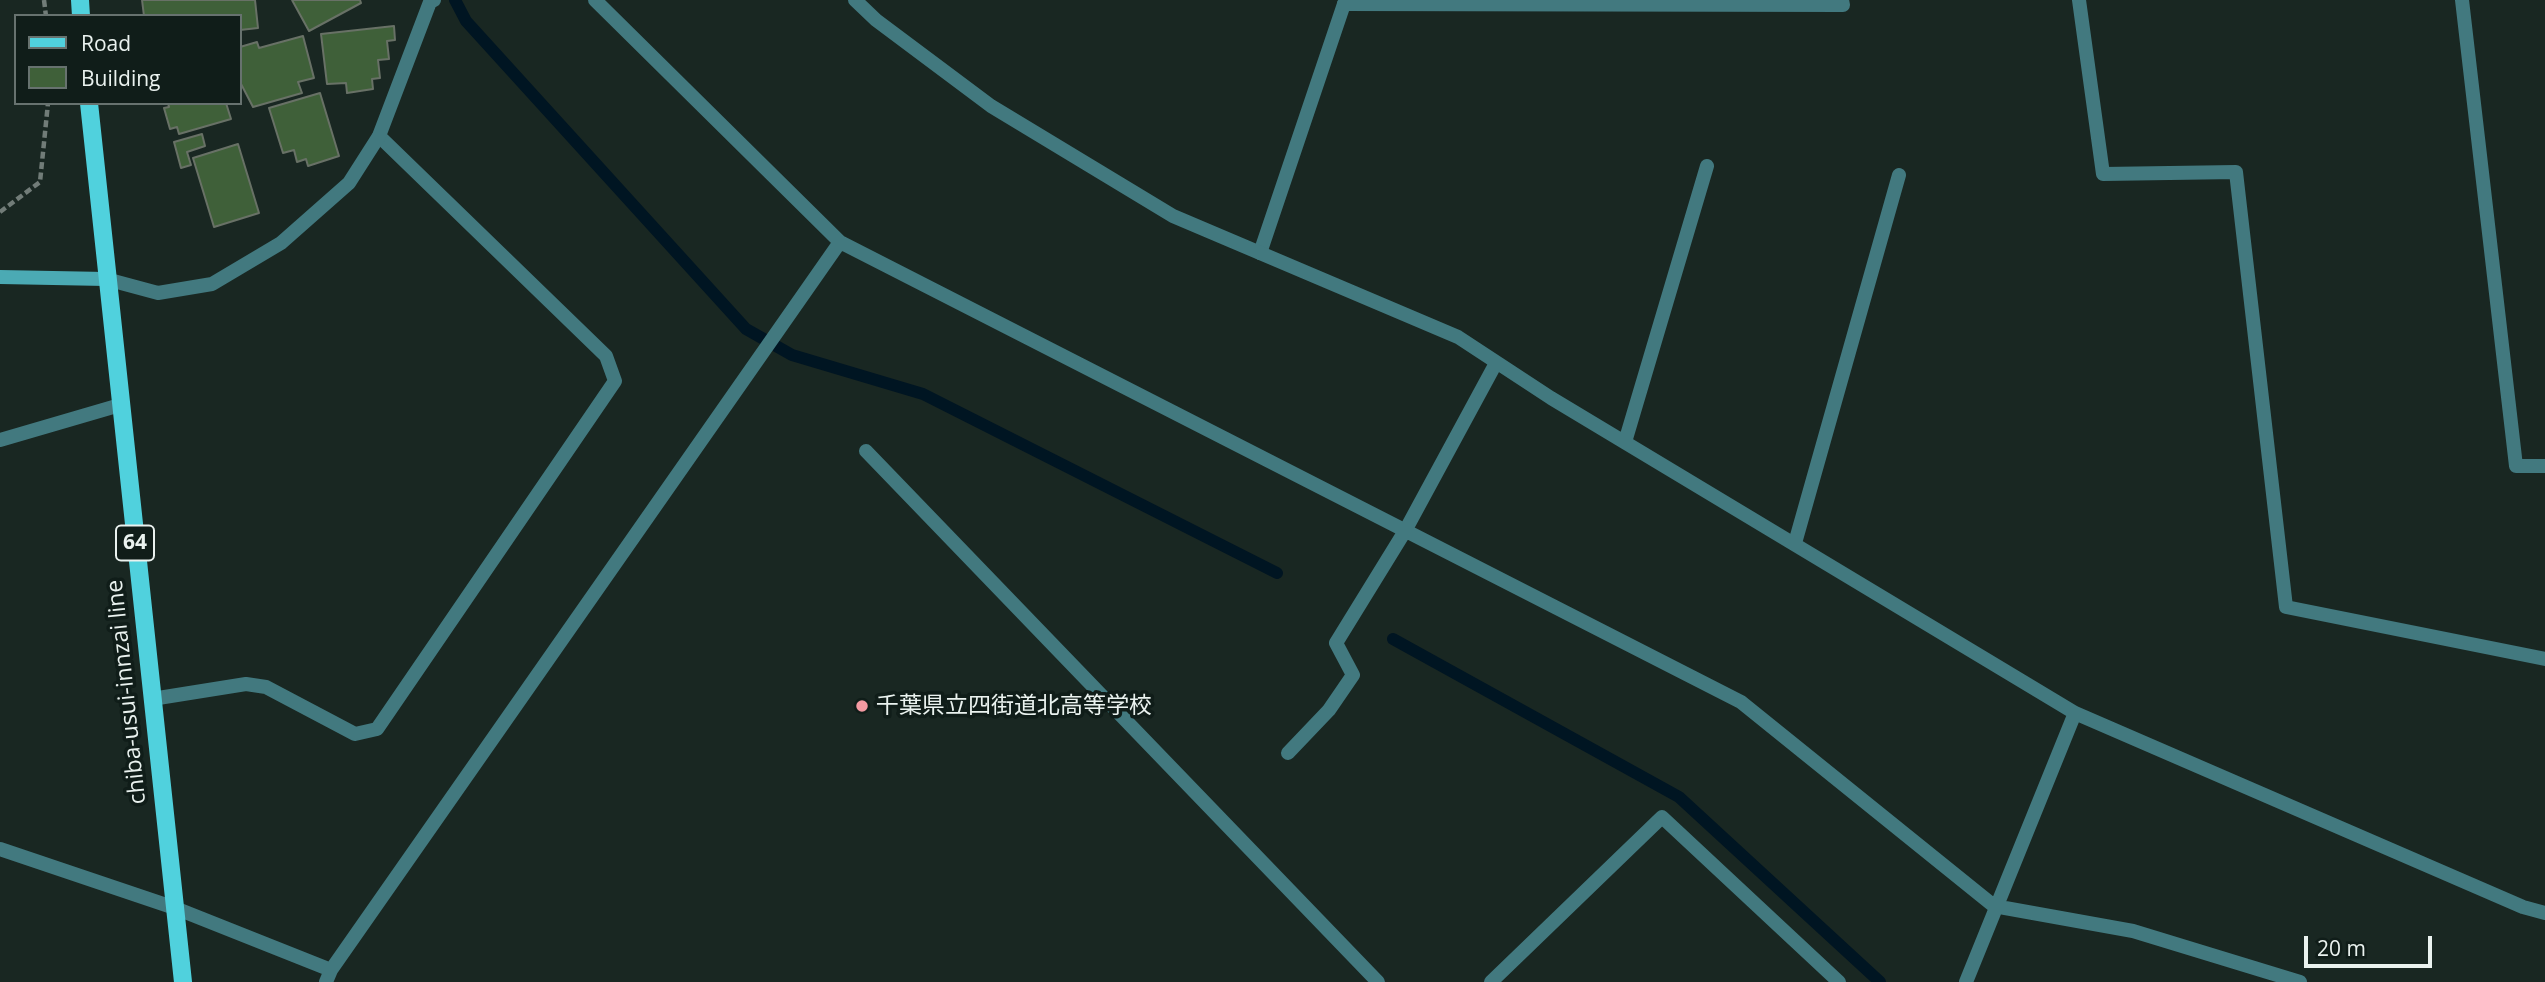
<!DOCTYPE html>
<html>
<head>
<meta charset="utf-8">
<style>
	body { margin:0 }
	#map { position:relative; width:2545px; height:982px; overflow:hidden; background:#192722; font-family:"Open Sans",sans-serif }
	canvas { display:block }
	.legend { position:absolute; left:14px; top:14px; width:228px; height:91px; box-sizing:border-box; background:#101d19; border:2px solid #67726f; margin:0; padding:9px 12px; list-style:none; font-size:21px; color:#eaf2ef }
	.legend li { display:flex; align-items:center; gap:14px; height:35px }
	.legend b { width:35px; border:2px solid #67726f }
	.scale { position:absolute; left:2304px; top:936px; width:128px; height:32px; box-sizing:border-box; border:4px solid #eaf2ef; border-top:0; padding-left:9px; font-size:21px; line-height:24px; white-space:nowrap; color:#eaf2ef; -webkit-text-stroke:5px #101d19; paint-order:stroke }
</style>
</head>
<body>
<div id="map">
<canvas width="2545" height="982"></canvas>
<ul class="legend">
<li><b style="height:9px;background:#50d1dd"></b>Road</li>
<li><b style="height:19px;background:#3f6039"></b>Building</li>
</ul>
<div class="scale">20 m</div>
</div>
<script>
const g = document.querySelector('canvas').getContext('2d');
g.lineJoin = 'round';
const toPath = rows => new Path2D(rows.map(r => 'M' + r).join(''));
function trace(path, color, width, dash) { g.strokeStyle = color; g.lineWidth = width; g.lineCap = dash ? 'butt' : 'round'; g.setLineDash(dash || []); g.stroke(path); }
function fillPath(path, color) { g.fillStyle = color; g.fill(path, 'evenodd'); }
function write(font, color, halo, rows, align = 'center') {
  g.font = font + ' "Open Sans","Noto Sans JP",sans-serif'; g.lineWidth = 7; g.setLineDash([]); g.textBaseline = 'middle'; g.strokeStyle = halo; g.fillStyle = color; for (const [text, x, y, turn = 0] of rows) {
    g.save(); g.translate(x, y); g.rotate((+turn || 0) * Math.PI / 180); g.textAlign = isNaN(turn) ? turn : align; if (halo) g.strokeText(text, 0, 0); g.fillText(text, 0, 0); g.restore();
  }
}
trace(toPath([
	[455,0,466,21,746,329,792,355,923,394,1277,573],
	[1393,639,1679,797,1880,982]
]), '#001522', 12);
const building = toPath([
	[142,0,255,0,258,28,240,30,240,16,144,16,142,0],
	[292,0,360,0,361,3,309,31,292,0],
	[394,26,395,40,387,41,389,59,378,60,380,78,372,79,373,89,347,93,346,83,327,84,321,34,394,26],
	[303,36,314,78,298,82,302,93,253,107,240,82,240,47,257,42,259,48,303,36],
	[320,93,339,156,308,166,306,159,297,162,294,150,283,153,269,108,320,93],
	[168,103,226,103,231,119,179,134,177,127,170,129,164,108,169,107,168,103],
	[202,134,205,146,187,152,191,165,181,168,174,142,202,134],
	[238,144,259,213,214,227,193,158,238,144]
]);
fillPath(building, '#3f6039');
trace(building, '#687166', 2);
trace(toPath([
	[44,0,46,16],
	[0,212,40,182,48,103]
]), '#717c78', 4.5, [7, 3.5]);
trace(toPath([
	[1260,253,1344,4],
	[152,699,246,684,266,687,355,734,377,729,615,381,606,356,379,136]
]), '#42797f', 14);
trace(toPath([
	[595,0,840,242,1741,702,1994,906,2133,931,2300,982],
	[855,0,876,20,991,106,1173,216,1458,337,1551,398,2075,713,2523,907,2545,913],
	[2079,0,2103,174,2236,172,2286,607,2545,659],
	[2462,0,2516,466,2545,466],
	[1344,4,1843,5,1842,0],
	[106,279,158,293,212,284,281,243,349,183,379,136,430,2,434,0],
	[0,440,120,405],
	[1625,442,1707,166],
	[866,451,1378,982],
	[1795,543,1899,175],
	[1288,753,1329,710,1353,675,1336,643,1405,531,1496,363],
	[0,849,175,908,331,970],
	[326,982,331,970,840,242],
	[1491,982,1662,817,1839,982],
	[1966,982,2075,713]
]), '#42797f', 14);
trace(toPath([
	[0,277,106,279]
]), '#4baab4', 14);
trace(toPath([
	[80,0,81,16],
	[89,103,183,982]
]), '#50d1dd', 18);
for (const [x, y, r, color] of [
	[862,706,7,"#f49aa2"]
]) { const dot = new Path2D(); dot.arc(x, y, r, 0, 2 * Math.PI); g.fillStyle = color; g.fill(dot); trace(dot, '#101d19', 2.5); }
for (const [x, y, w] of [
	[135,543,38]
]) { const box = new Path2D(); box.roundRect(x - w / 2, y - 17.5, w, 35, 5); g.fillStyle = '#101d19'; g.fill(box); trace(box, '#eaf2ef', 2); }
write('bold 21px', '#eaf2ef', null, [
	["64",135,543]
]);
write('23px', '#eaf2ef', '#101d19', [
	["chiba-usui-innzai line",127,692,-96]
]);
write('23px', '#eaf2ef', '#101d19', [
	["千葉県立四街道北高等学校",876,706]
], 'left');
</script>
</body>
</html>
